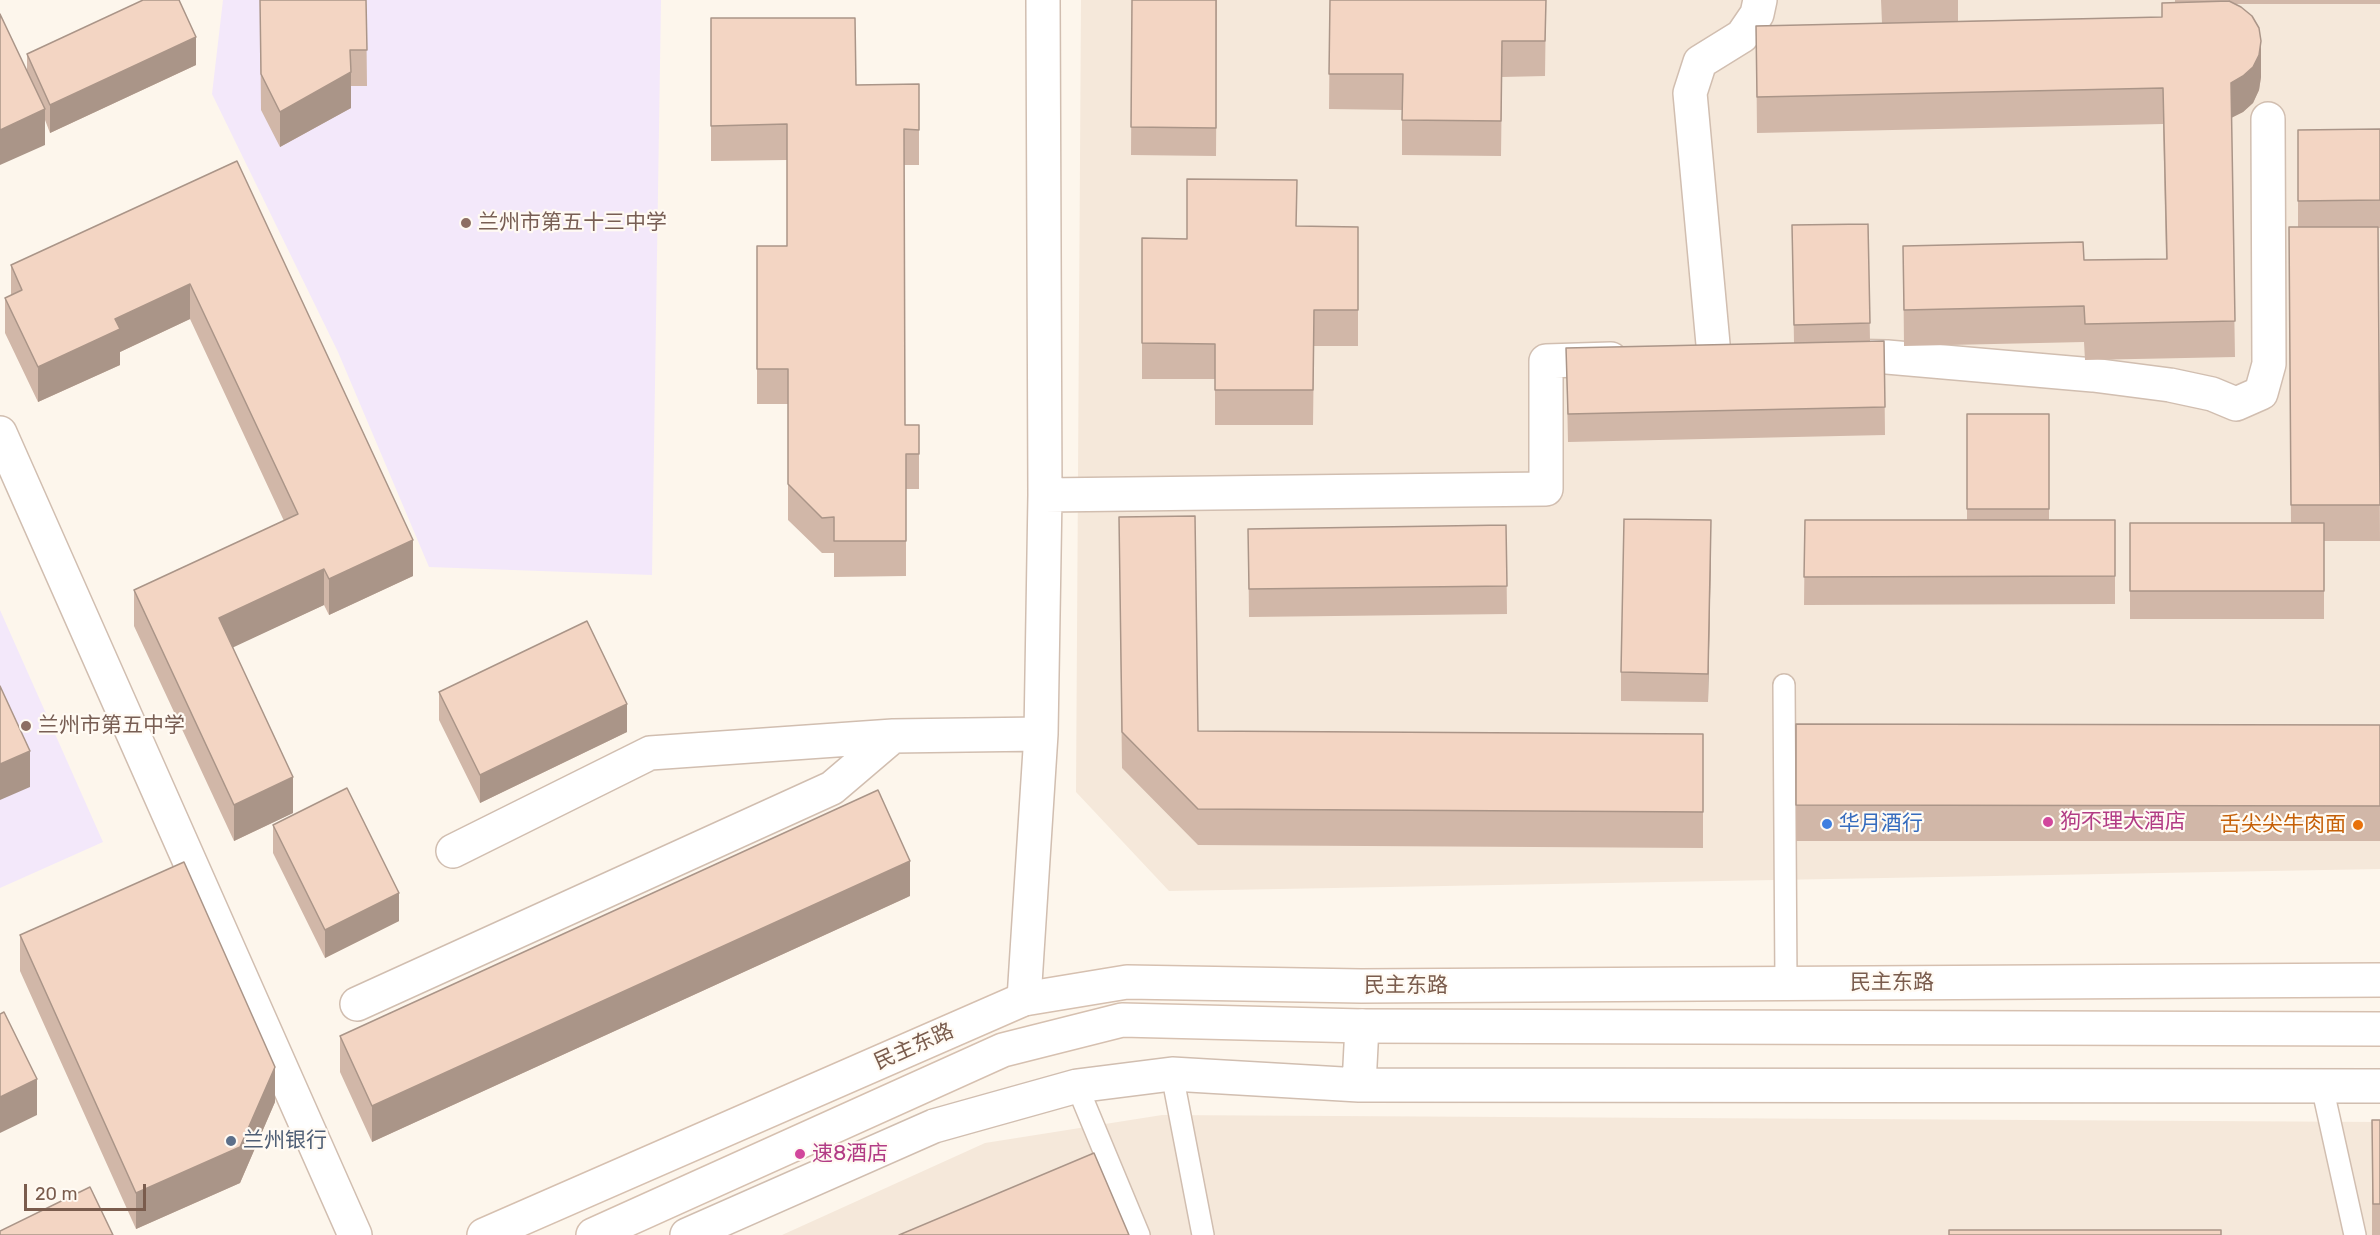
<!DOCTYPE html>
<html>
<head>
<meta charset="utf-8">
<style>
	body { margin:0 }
	#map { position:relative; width:2380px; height:1235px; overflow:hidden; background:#fdf6ec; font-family:Rubik,sans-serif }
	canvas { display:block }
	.scale { position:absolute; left:24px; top:1184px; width:122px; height:27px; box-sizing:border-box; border:3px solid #7a5c4d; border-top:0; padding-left:8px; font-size:18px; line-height:21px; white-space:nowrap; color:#7a5c4d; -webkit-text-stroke:4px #fffaf3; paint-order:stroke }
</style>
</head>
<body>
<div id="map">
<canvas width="2380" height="1235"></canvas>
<div class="scale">20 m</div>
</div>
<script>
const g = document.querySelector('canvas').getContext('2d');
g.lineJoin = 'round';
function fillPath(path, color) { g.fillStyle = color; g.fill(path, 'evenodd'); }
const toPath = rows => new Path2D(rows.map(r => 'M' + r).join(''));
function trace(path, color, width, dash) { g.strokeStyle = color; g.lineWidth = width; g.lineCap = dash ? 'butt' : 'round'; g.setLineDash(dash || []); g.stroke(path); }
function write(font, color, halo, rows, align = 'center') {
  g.font = font + ' Rubik,"Noto Sans SC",sans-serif'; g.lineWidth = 4.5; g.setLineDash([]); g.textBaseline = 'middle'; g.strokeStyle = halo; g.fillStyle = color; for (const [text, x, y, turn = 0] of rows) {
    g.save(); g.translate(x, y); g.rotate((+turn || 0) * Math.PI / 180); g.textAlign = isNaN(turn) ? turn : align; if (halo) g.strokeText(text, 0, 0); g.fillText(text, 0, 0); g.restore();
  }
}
fillPath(toPath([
	[1081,0,2380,0,2380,869,1169,891,1076,792],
	[1162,1115,2380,1122,2380,1235,782,1235,985,1143]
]), '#f5e8da');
fillPath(toPath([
	[223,0,661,0,652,575,429,567,338,352,212,94],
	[0,610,103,842,0,888]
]), '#f3e8fa');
const service = toPath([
	[1784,685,1786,983],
	[1172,1074,1203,1235],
	[1077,1086,1139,1235],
	[2322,1086,2355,1235]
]);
const minor = toPath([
	[1714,355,1690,93,1700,62,1742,36,1757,14,1760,0],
	[1839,356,1887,357,2093,375,2170,385,2212,394,2236,404,2261,393,2269,364,2268,119],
	[0,433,355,1235],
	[1045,495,1546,489,1546,361,1611,359],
	[453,851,650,753,893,736,1041,734],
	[1024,999,1041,734,1045,495,1043,0],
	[357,1004,832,788,893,736],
	[1359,1085,1362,1026],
	[687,1235,934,1126,1077,1086,1172,1074,1359,1085,2380,1086]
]);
const secondary = toPath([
	[484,1235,1024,999,1127,982,1361,986,2380,980],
	[593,1235,1003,1050,1122,1020,1362,1026,2380,1029]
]);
trace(service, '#d1beb0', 24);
trace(minor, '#d1beb0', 36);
trace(secondary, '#d6c0b0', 36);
trace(service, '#fff', 21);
trace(minor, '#fff', 33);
trace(secondary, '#fff', 33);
fillPath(toPath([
	[260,0,366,0,367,86,351,86,351,108,280,147,261,110],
	[1132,0,1217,0,1216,156,1131,155],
	[1330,0,1546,0,1545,76,1502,77,1501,156,1402,155,1402,110,1329,109],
	[1881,0,1958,0,1958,21,2162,17,2162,3,2175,3,2175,0,2380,0,2380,4,2235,4,2261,77,2259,90,2253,103,2243,112,2231,118,2235,357,2085,360,2084,342,1904,346,1903,246,2084,260,2166,259,2163,124,1757,133,1756,26,1882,23],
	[711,18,856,85,919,84,919,165,904,165,905,425,919,454,919,489,906,489,906,576,834,577,834,553,822,553,788,520,788,404,757,404,757,246,787,246,787,160,711,161],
	[27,54,196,65,50,133,45,120,45,145,27,71],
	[2380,129,2380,228,2378,228,2380,541,2324,541,2324,619,2130,619,2130,523,2291,523,2289,227,2298,227,2298,130],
	[237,161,413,576,329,615,324,605,232,647,293,813,234,841,134,626,134,590,284,521,190,319,120,352,120,365,38,402,5,333,5,298,11,295,11,265],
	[1868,224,1870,341,1884,341,1885,435,1568,442,1566,348,1794,343,1792,225],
	[1297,226,1358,227,1358,346,1314,346,1313,425,1215,425,1215,379,1142,379,1142,238,1187,239],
	[1967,414,2049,414,2049,520,2115,520,2115,604,1804,605,1805,520,1967,520],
	[1119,517,1198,731,1703,734,1703,848,1198,845,1122,768],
	[1506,525,1507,614,1249,617,1248,529],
	[1711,548,1708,702,1621,701,1621,672],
	[439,692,627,732,480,803,439,720],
	[1796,724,2380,725,2380,841,1796,841],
	[273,825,399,921,325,958,273,853],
	[910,896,372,1142,340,1072,340,1036],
	[20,935,275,1102,240,1183,136,1229,20,971],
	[2372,1120,2380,1120,2380,1235,2372,1235]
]), '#d1b7a8');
fillPath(toPath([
	[196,37,196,65,50,133,50,105],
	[2261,41,2261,77,2259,90,2253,103,2243,112,2231,118,2231,83],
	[351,72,351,108,280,147,280,112],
	[45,109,45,145,0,165,0,130],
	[190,284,190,319,120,352,120,365,38,402,38,367,115,319],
	[1711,520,1711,548,1708,702,1708,674],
	[413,540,413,576,329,615,329,579],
	[324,569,324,605,219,654,219,618],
	[627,704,627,732,480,803,480,775],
	[30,751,30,787,0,800,0,764],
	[293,777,293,813,234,841,234,805],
	[910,861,910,896,372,1142,372,1106],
	[399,893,399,921,325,958,325,930],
	[275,1067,275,1102,240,1183,136,1229,136,1193],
	[37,1079,37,1115,0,1133,0,1097]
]), '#aa9588');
const building = toPath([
	[143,0,179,0,196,37,50,105,27,54,143,0],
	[260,0,366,0,367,50,350,50,351,72,280,112,261,74,260,0],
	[1132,0,1216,0,1216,128,1131,127,1132,0],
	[1330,0,1546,0,1545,41,1502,41,1501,121,1402,120,1403,74,1329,74,1330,0],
	[2229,1,2241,7,2252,16,2259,28,2261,41,2259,55,2253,67,2243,76,2231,83,2235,321,2085,324,2084,306,1904,310,1903,246,2083,242,2084,260,2167,259,2163,88,1757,97,1756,26,2162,17,2162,3,2229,1],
	[0,14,45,109,0,130,0,14],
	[711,18,855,18,856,85,919,84,919,130,904,129,905,425,919,425,919,454,906,454,906,541,834,541,834,517,822,518,788,484,788,369,757,369,757,246,787,246,787,124,711,126,711,18],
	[2380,129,2380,200,2298,201,2298,130,2380,129],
	[237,161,413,540,329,579,324,569,219,618,293,777,234,805,134,590,298,514,190,284,115,319,120,329,38,367,5,298,22,290,11,265,237,161],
	[1187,179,1297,180,1296,226,1358,227,1358,310,1314,310,1313,390,1215,390,1215,344,1142,343,1142,238,1187,239,1187,179],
	[1868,224,1870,323,1794,325,1792,225,1868,224],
	[2289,227,2378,227,2380,505,2291,505,2289,227],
	[1884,341,1885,407,1568,414,1566,348,1884,341],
	[1967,414,2049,414,2049,509,1967,509,1967,414],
	[1195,516,1198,731,1703,734,1703,812,1198,809,1122,732,1119,517,1195,516],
	[1624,519,1711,520,1708,674,1621,672,1624,519],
	[1805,520,2115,520,2115,576,1804,577,1805,520],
	[2130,523,2324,523,2324,591,2130,591,2130,523],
	[1506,525,1507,586,1249,589,1248,529,1506,525],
	[587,621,627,704,480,775,439,692,587,621],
	[0,686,30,751,0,764,0,686],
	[1796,724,2380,725,2380,806,1796,805,1796,724],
	[347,788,399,893,325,930,273,825,347,788],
	[878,790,910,861,372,1106,340,1036,878,790],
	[184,862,275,1067,240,1147,136,1193,20,935,184,862],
	[4,1012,37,1079,0,1097,0,1014,4,1012],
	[2372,1120,2380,1120,2380,1204,2373,1204,2372,1120],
	[1094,1153,1129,1235,899,1235,1094,1153],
	[90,1187,113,1235,0,1235,0,1231,90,1187],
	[1949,1230,2221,1230,2221,1235,1949,1235,1949,1230]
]);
fillPath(building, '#f3d5c3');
trace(building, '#aa9588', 1.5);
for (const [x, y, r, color] of [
	[466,223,6,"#8d6e63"],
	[26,726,6,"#8d6e63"],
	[2048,822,6,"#d1479c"],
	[1827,824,6,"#3f7fe0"],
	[2358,825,6,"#e8710a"],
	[231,1141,6,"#5c6f8a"],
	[800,1154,6,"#d1479c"]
]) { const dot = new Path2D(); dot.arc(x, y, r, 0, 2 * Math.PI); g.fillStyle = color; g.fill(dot); trace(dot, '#fffaf3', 2); }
write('21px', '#785e54', '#fffaf3', [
	["兰州市第五十三中学",478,223],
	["兰州市第五中学",38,726]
], 'left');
write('21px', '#b23c85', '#fffaf3', [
	["狗不理大酒店",2060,822],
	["速8酒店",812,1154]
], 'left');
write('21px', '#366cbe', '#fffaf3', [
	["华月酒行",1839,824]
], 'left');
write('21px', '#c56008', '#fffaf3', [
	["舌尖尖牛肉面",2346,825]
], 'right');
write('21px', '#7a5c4d', '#fffaf3', [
	["民主东路",1892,983],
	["民主东路",1406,986],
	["民主东路",914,1047,-24]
]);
write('21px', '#4e5e75', '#fffaf3', [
	["兰州银行",243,1141]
], 'left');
</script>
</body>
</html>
